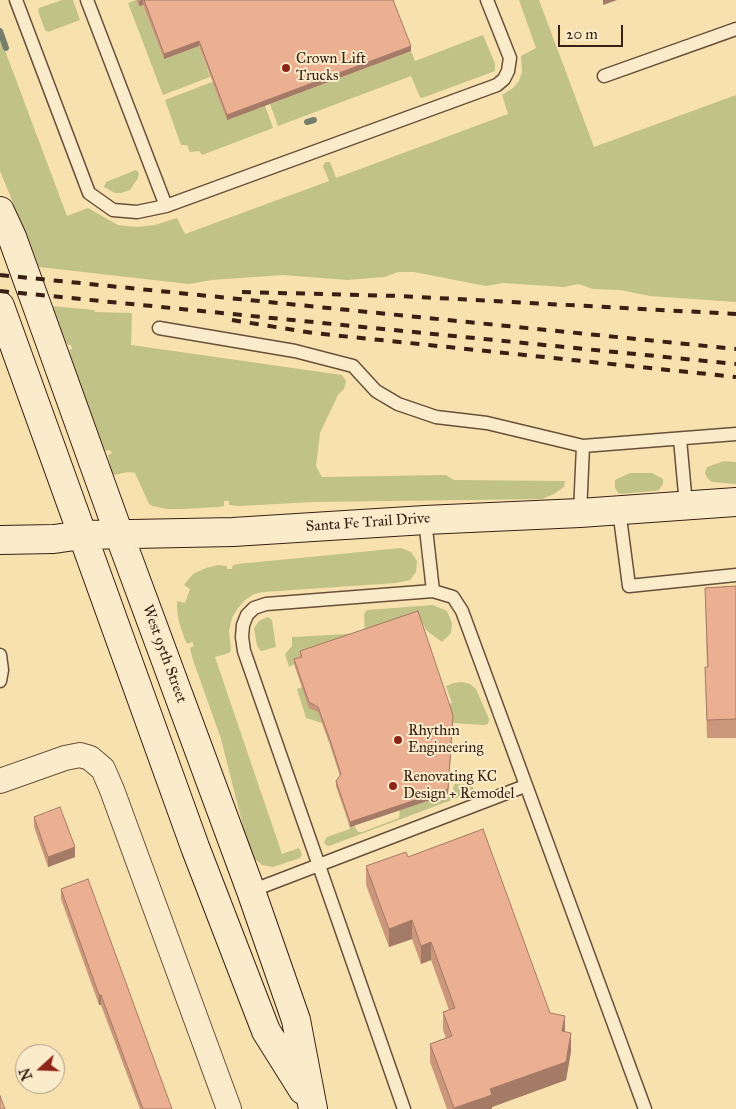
<!DOCTYPE html>
<html>
<head>
<meta charset="utf-8">
<style>
	body { margin:0 }
	#map { position:relative; width:736px; height:1109px; overflow:hidden; background:#f7e1af; font-family:"IM FELL Great Primer",serif }
	canvas { display:block }
	.north { position:absolute; left:15px; top:1044px; width:50px; height:50px; box-sizing:border-box; background:#faeccb; border:1px solid #ac9a81; border-radius:50%; rotate:250deg; font-size:14px; font-weight:700; line-height:20px; text-align:center; color:#382012 }
	.north::after { content:''; display:block; margin:auto; width:18px; height:22px; background:#8f2418; clip-path:polygon(50% 0,100% 100%,50% 72%,0 100%) }
	.scale { position:absolute; left:558px; top:25px; width:65px; height:22px; box-sizing:border-box; border:2px solid #382012; border-top:0; padding-left:6px; font-size:15px; line-height:18px; white-space:nowrap; color:#382012; -webkit-text-stroke:4px #faeccb; paint-order:stroke }
</style>
</head>
<body>
<div id="map">
<canvas width="736" height="1109"></canvas>
<div class="north">N</div>
<div class="scale">20 m</div>
</div>
<script>
const g = document.querySelector('canvas').getContext('2d');
g.lineJoin = 'round';
function fillPath(path, color) { g.fillStyle = color; g.fill(path, 'evenodd'); }
const toPath = rows => new Path2D(rows.map(r => 'M' + r).join(''));
function trace(path, color, width, dash) { g.strokeStyle = color; g.lineWidth = width; g.lineCap = dash ? 'butt' : 'round'; g.setLineDash(dash || []); g.stroke(path); }
function write(font, color, halo, rows, align = 'center') {
  g.font = font + ' "IM FELL Great Primer",serif'; g.lineWidth = 4; g.setLineDash([]); g.textBaseline = 'middle'; g.strokeStyle = halo; g.fillStyle = color; for (const [text, x, y, turn = 0] of rows) {
    g.save(); g.translate(x, y); g.rotate((+turn || 0) * Math.PI / 180); g.textAlign = isNaN(turn) ? turn : align; if (halo) g.strokeText(text, 0, 0); g.fillText(text, 0, 0); g.restore();
  }
}
fillPath(toPath([
	[62,0,73,0,80,20,48,32,45,30,38,11,39,8],
	[136,0,139,6,143,5,164,59,199,46,210,77,163,95,128,3],
	[519,0,539,0,594,147,736,95,736,302,650,296,620,290,593,289,578,284,564,287,503,283,486,286,414,272,398,272,385,277,347,280,283,275,212,280,189,284,39,267,0,171,0,37,67,216,88,208,118,225,137,227,155,225,177,218,185,234,329,181,323,166,325,162,330,162,336,178,508,114,502,95,513,88,519,81,522,72,521,56,536,48],
	[483,35,495,64,495,71,422,98,420,97,411,76,278,126,270,104,411,51,415,61],
	[212,82,265,106,273,128,202,155,199,151,190,152,187,145,181,145,165,100],
	[136,170,139,173,138,178,130,190,121,193,115,193,104,187,106,182],
	[52,306,94,310,95,312,132,313,131,345,342,375,346,381,344,389,338,395,320,433,316,466,322,477,446,475,454,480,565,481,564,487,554,494,542,499,313,502,240,506,229,505,229,501,224,501,224,506,219,507,182,509,167,509,153,506,149,504,135,473,128,472,114,475,111,470,108,455,112,453,110,450,106,451,103,446,71,358,69,350,72,349,71,345,68,345,65,341],
	[724,461,736,462,736,484,712,482,707,478,705,473,707,467],
	[630,473,652,473,663,479,663,484,659,490,655,491,619,494,615,488,615,480],
	[401,548,411,552,417,561,416,572,410,580,396,583,263,592,254,594,245,600,237,609,232,618,229,631,231,650,229,653,215,657,282,854,299,848,302,854,300,858,273,867,262,865,253,857,245,834,221,739,193,660,190,648,194,646,192,642,188,644,185,640,179,622,177,609,177,601,185,603,190,589,184,585,193,574,206,568,218,565,227,566,227,569,232,569,233,565,238,564],
	[433,605,447,611,452,623,451,633,442,642,426,630,420,617,418,616,301,661,300,657,298,657,295,660,294,664,289,667,285,654,292,646,292,637,365,633,364,614,367,610],
	[268,617,272,620,276,647,261,651,257,646,254,628,259,621],
	[462,682,470,684,476,689,489,719,488,724,484,725,453,723,448,704,452,703,446,686,454,683],
	[306,686,317,708,322,723,306,718,297,689],
	[454,784,471,785,474,789,473,792,329,846,326,845,324,842,327,837,350,829,348,821,354,825,358,832,362,832,399,818,400,810,434,798,436,803,441,801,440,800,452,795]
]), '#c1c287');
trace(toPath([
	[0,31,6,48],
	[307,122,314,120]
]), '#757f6b', 6);
const lane = toPath([
	[16,0,89,193,113,210,137,212,166,206],
	[87,0,166,206,497,85,504,79,508,71,510,58,487,0],
	[604,76,736,29],
	[159,328,295,351,353,366,376,391,398,404,436,417,487,423,583,446],
	[680,439,686,505],
	[619,510,629,586,736,575],
	[580,513,583,446,736,434],
	[425,520,433,591],
	[0,655,2,670,0,681],
	[251,891,525,786],
	[404,1109,244,651,242,637,243,625,247,615,254,608,266,604,433,591,453,597,462,611,645,1109]
]);
const street = toPath([
	[0,781,65,758,80,755,90,758,103,769,112,790,229,1109]
]);
const secondary = toPath([
	[0,211,12,237,37,306,119,534,251,891,296,1020,313,1109],
	[0,306,195,847,266,1031,303,1090],
	[0,540,54,539,82,535,233,532,425,520,580,513,736,502]
]);
trace(lane, '#685039', 15);
trace(street, '#685039', 26);
trace(secondary, '#382012', 30);
trace(lane, '#faeccb', 12);
trace(street, '#faeccb', 24);
trace(secondary, '#faeccb', 28);
trace(toPath([
	[0,275,736,349],
	[0,291,736,364],
	[242,292,400,296,736,314],
	[232,320,313,333,736,377]
]), '#382012', 4, [9, 9]);
fillPath(toPath([
	[136,0,393,0,411,51,227,120,199,46,164,59,143,5,139,6],
	[736,586,736,738,707,738,705,667,707,667,705,588],
	[300,651,453,720,448,794,350,827,336,786,336,781,340,776,330,745,318,712,309,708,294,664,294,659,300,657],
	[34,817,75,857,48,867,34,827],
	[408,857,550,1013,565,1032,571,1051,566,1080,492,1107,492,1109,447,1109,430,1062,430,1044,446,1038,443,1030,443,1012,449,1010,431,960,421,964,412,939,389,947,366,885,366,866],
	[61,889,172,1109,140,1109,101,1005,99,1005,61,899]
]), '#ca977d');
fillPath(toPath([
	[142,0,143,0,143,5,139,6,139,1],
	[603,0,617,0,603,5],
	[199,41,199,46,164,59,164,54],
	[411,46,411,51,227,120,227,115],
	[453,720,448,794,350,827,350,822],
	[75,847,75,857,48,867,48,857],
	[412,920,412,939,389,947,389,929],
	[431,942,431,960,421,964,421,946],
	[99,995,101,995,101,1005,99,1005],
	[565,1016,565,1034,562,1031],
	[571,1033,571,1051,566,1080,492,1107,492,1109,454,1109,490,1089]
]), '#a47b66');
const building = toPath([
	[144,0,393,0,411,46,227,115,199,41,164,54,144,0],
	[736,586,736,719,707,720,705,667,708,667,705,588,736,586],
	[418,611,453,715,448,789,350,822,336,781,341,774,330,740,318,707,309,702,294,659,302,657,300,651,418,611],
	[60,807,75,847,48,857,34,817,60,807],
	[483,829,550,1013,565,1016,562,1031,571,1033,566,1062,490,1089,492,1095,454,1108,430,1044,452,1036,443,1012,455,1008,431,942,421,946,412,920,389,929,366,866,406,852,408,857,483,829],
	[88,879,172,1109,143,1109,101,995,99,995,61,889,88,879],
	[0,1096,5,1109,0,1109,0,1096]
]);
fillPath(building, '#ebb091');
trace(building, '#a47b66', 1);
for (const [x, y, r, color] of [
	[286,68,5,"#8f2418"],
	[398,740,5,"#8f2418"],
	[393,786,5,"#8f2418"]
]) { const dot = new Path2D(); dot.arc(x, y, r, 0, 2 * Math.PI); g.fillStyle = color; g.fill(dot); trace(dot, '#faeccb', 2); }
write('15px', '#382012', '#faeccb', [
	["Crown Lift",296,59],
	["Trucks",296,76],
	["Rhythm",408,731],
	["Engineering",408,748],
	["Renovating KC",403,777],
	["Design + Remodel",403,794]
], 'left');
write('15px', '#382012', '#faeccb', [
	["Santa Fe Trail Drive",368,523,-4],
	["West 95th Street",164,654,70]
]);
</script>
</body>
</html>
